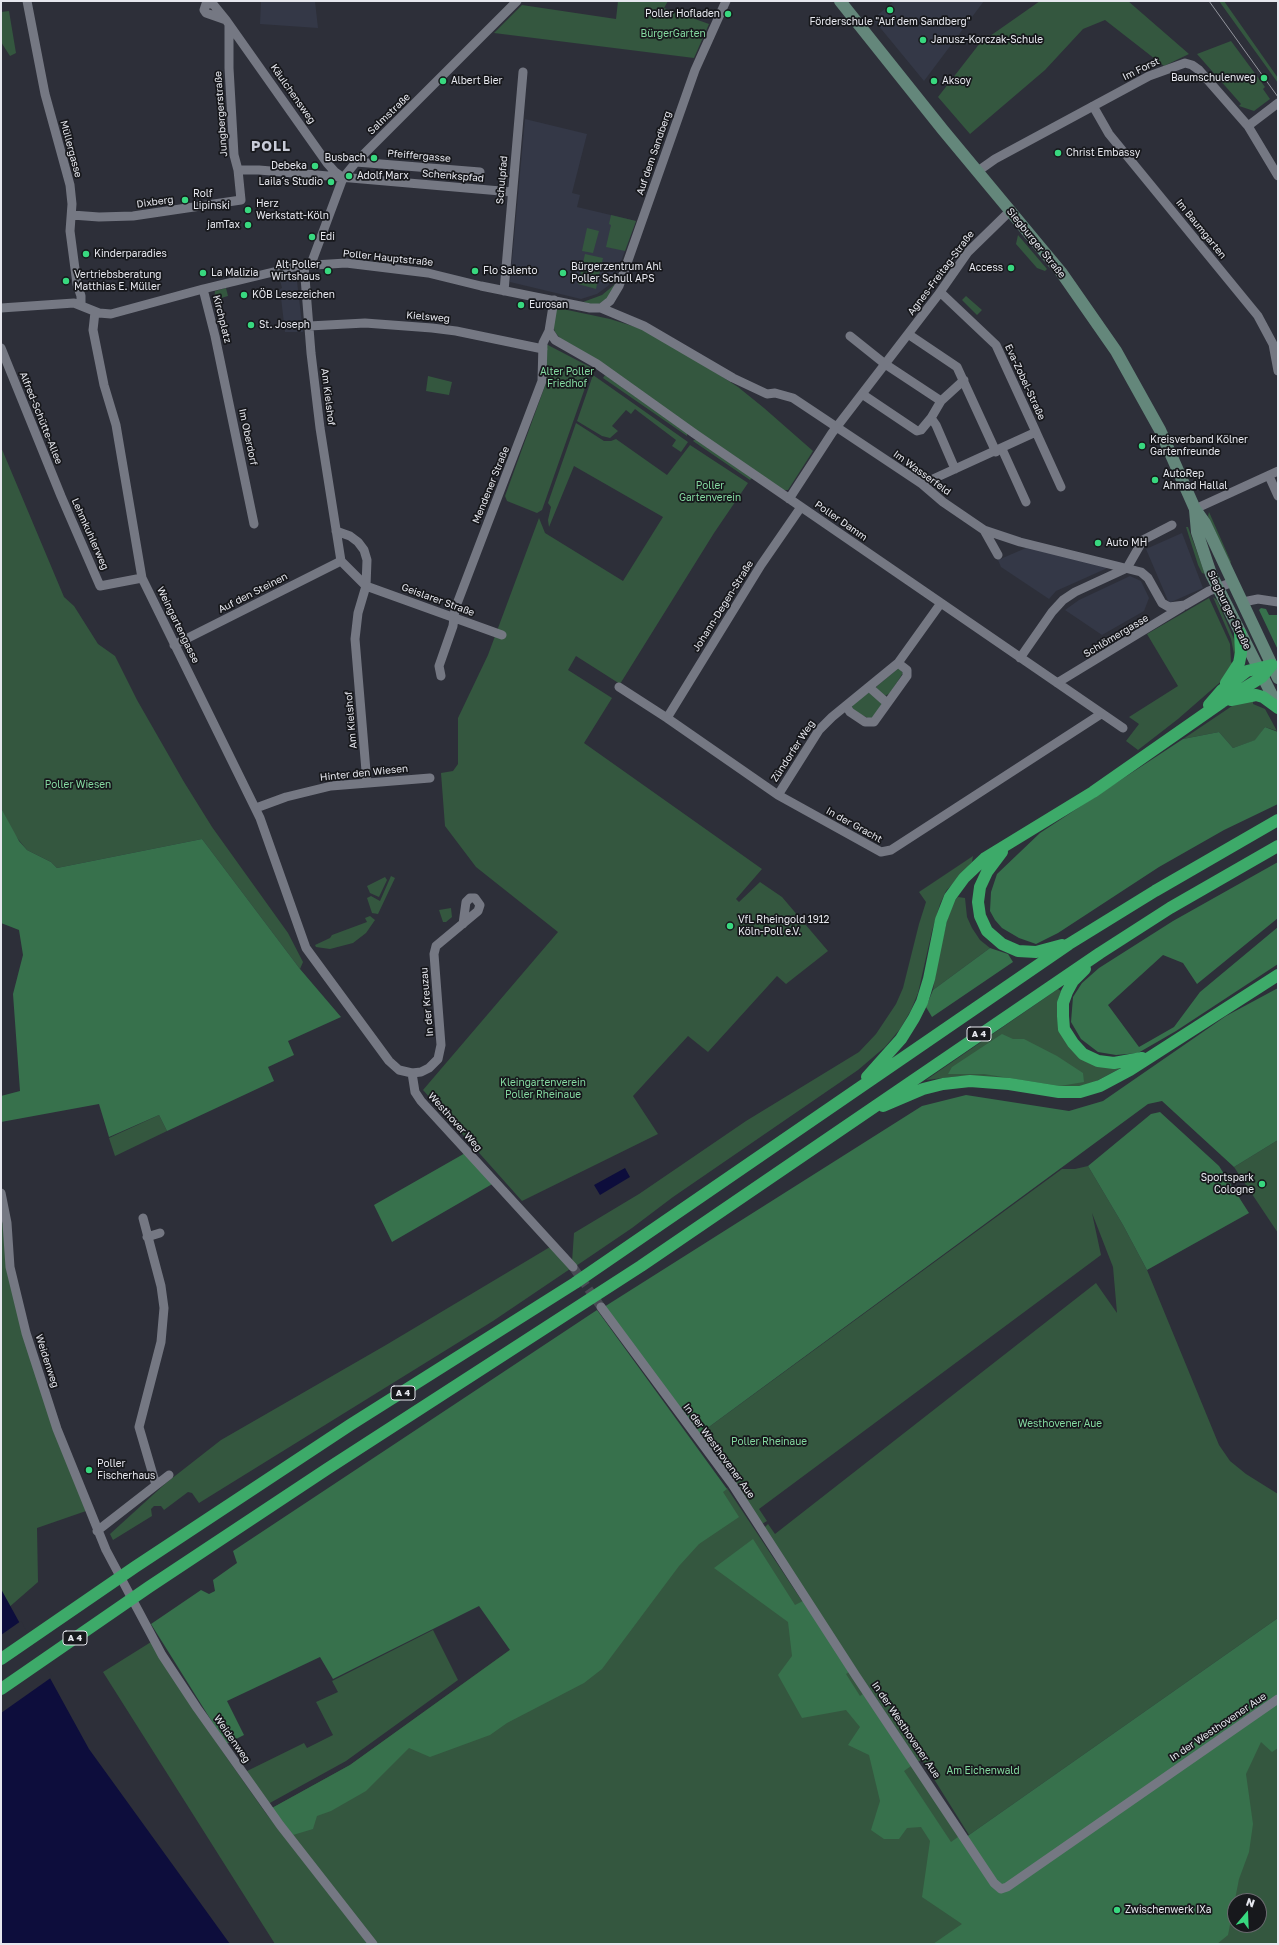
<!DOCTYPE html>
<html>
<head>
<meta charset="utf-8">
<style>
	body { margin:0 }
	#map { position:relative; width:1279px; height:1945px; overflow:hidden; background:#2d2f39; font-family:"Golos Text",sans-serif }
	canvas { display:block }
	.frame { position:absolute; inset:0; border:2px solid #e6e7ee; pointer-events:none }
	.north { position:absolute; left:1227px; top:1893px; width:40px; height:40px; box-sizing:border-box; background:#17181c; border:1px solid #6a6b70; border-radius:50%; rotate:19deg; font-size:11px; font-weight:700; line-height:16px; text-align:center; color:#e6e7ee }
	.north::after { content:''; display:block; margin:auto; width:14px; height:18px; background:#38d87f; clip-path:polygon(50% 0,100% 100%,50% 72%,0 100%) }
</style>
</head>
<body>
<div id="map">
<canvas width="1279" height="1945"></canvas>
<div class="frame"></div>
<div class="north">N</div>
</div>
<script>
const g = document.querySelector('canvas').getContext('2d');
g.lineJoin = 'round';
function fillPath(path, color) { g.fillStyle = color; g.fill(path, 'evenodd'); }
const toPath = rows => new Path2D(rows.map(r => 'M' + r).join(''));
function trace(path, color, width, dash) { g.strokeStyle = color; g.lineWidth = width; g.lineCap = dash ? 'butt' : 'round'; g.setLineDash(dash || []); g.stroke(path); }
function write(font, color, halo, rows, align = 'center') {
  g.font = font + ' "Golos Text",sans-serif'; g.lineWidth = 3.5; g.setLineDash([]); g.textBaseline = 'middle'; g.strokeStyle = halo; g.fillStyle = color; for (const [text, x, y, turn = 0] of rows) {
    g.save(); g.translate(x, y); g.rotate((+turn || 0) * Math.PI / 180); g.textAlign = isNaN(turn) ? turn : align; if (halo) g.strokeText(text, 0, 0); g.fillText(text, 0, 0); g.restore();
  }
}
fillPath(toPath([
	[261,1,315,1,318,28,260,24],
	[894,1,984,1,924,81,873,19],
	[525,119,587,134,572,193,580,195,577,207,636,221,615,278,608,286,597,294,581,299,510,282],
	[296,273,303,332,285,332,280,289,282,288,279,276],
	[1182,533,1203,588,1169,603,1146,549],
	[1026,548,1112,566,1056,591,1049,599,1001,567,998,560],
	[1130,576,1141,581,1149,598,1144,611,1102,635,1065,610,1079,600]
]), '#343847');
fillPath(toPath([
	[618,1,668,1,664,8,709,24,694,58,494,33,522,5,616,19],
	[1040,1,1128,1,1189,54,1164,66,1105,20,1083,29,1045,70,970,134,938,97,980,43],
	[1219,1,1224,1,1231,11,1278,78,1278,83],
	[9,11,16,53,10,56,1,42,1,12],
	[1231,41,1265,87,1263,89,1270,99,1254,111,1239,106,1241,104,1197,54],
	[611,215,636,221,625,251,606,247,611,225,609,224],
	[587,228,599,231,593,253,582,251],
	[1018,235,1047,269,1045,271,1037,268,1016,244],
	[585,254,603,258,596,289,578,284],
	[621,268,610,297,597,305,576,301,583,302,602,295,614,285],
	[226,288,228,296,214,300,215,291],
	[966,296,982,310,977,315,962,300],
	[558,308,610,319,642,329,676,347,738,387,764,408,813,451,788,490,783,490,560,338,555,332,553,326,555,311],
	[546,344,592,368,542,510,537,513,507,501,505,496,546,383],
	[593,375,688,442,681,452,672,446,676,440,635,409,631,414,626,410,612,426,618,431,610,438,602,436,577,421],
	[605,375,687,433,687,436,603,378],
	[428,376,452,382,449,395,426,391],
	[576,423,604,441,611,441,616,439,667,475,690,445,748,483,714,533,620,684,576,656,568,670,612,698,584,743,762,869,736,899,739,902,760,882,782,897,828,951,786,984,777,976,708,1052,688,1036,633,1096,658,1134,522,1201,423,1090,558,932,476,867,445,826,441,773,453,771,458,764,458,718,488,655,539,518,545,533,623,581,663,517,574,466,549,527,548,520,551,507,548,503],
	[694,440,697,440,752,478,750,480,693,441],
	[1,447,64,597,74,606,98,644,115,656,137,700,184,782,212,827,288,933,303,962,300,969,202,839,57,868,51,862,27,850,13,833,1,808],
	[1209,512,1231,562,1230,563,1208,516],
	[1186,527,1188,527,1205,574,1202,573,1198,565],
	[1213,597,1217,600,1234,639,1236,645,1235,659,1231,639],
	[1209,598,1230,644,1231,662,1234,665,1225,678,1178,719,1138,750,1126,741,1139,724,1129,717,1178,686,1147,634],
	[899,668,903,673,890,693,885,696,876,688,877,686],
	[869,692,881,701,882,705,873,718,870,719,854,711,852,707,853,704],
	[1253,699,1253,704,1265,709,1277,731,1265,727,1256,740,1233,748,1219,732,1183,739,1235,704],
	[973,856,972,862,946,891,940,904,932,931,918,993,911,1010,900,1029,885,1047,858,1070,673,1197,632,1228,576,1266,572,1262,574,1233,639,1194,746,1121,859,1052,876,1034,896,1004,903,988,919,924,926,902,919,892],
	[391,876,395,878,378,914,372,913,367,898,371,896,380,901],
	[385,877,387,880,379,897,370,893,367,886],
	[958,897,965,898,967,917,972,928,980,940,990,948,933,990,939,954,948,917,954,901],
	[451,908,452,917,446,922,443,922,439,910],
	[370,916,375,920,366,933,353,943,330,949,316,947,315,945,330,938,332,935,367,922,365,918],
	[1058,989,1061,991,1058,1000,1071,1049,1128,1064,1093,1083,1080,1086,1060,1087,960,1076,926,1080],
	[159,1115,167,1131,115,1156,109,1138],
	[1278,1140,1278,1233,1234,1167],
	[1088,1166,1123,1225,1147,1270,1219,1445,1230,1461,1246,1474,1278,1494,1278,1618,969,1835,922,1760,917,1762,764,1528,768,1524,775,1534,1096,1283,1117,1313,1113,1267,1092,1213,1101,1255,759,1509,767,1521,762,1524,698,1435,1062,1169,1075,1169],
	[1,1206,8,1274,86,1511,37,1528,38,1582,7,1609,1,1597],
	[550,1247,570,1269,493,1321,199,1503,192,1493,188,1492,164,1510,161,1506,154,1506,151,1509,152,1516,113,1540,110,1534,166,1483,221,1440,386,1345],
	[727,1488,1002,1902,943,1944,375,1944,272,1808,350,1765,511,1649],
	[433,1630,458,1680,346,1761,268,1804,245,1772,304,1743,307,1748,333,1735,316,1702,338,1692,332,1681],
	[151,1642,220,1748,265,1812,368,1944,275,1944,103,1672],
	[1278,1707,1278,1944,948,1944],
	[1235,1901,1259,1901,1259,1925,1235,1925]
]), '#34573f');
fillPath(toPath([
	[1261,608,1266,609,1269,615,1278,615,1278,650,1259,610],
	[1265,727,1278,732,1278,804,1224,830,1159,867,1058,933,1036,944,1019,938,1002,928,995,920,990,911,991,892,997,874,1040,833,1183,739,1219,732,1233,748,1255,740],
	[1,808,19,841,27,850,51,862,57,868,202,839,300,969,341,1017,288,1041,294,1055,268,1067,274,1081,167,1131,159,1115,109,1137,99,1104,1,1122,1,1096,20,1091,13,994,23,955,19,930,1,923],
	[1278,862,1278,918,1197,984,1183,963,1163,955,1108,1005,1139,1047,1174,1027,1200,992,1278,927,1278,964,1176,1031,1138,1053,1116,1055,1098,1052,1081,1039,1071,1022,1073,997,1082,983,1099,968,1173,921],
	[990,948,1008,954,1013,962,932,1017,926,1007,933,990],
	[1278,988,1278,1140,1234,1167,1162,1101,1148,1104,698,1435,604,1307,922,1106,966,1095,1069,1111,1103,1101,1226,1016],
	[1002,1034,1013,1039,1024,1039,1057,1056,1083,1073,1084,1082,1060,1086,984,1074,948,1074,952,1067],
	[1160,1112,1219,1166,1249,1213,1147,1270,1123,1225,1088,1166,1151,1114],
	[467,1152,494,1183,392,1242,374,1205],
	[597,1310,727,1489,723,1492,739,1517,699,1544,679,1566,602,1669,584,1683,507,1723,490,1735,430,1757,409,1748,366,1791,331,1811,317,1816,313,1829,293,1835,272,1808,350,1765,510,1650,479,1606,333,1679,320,1657,227,1701,244,1735,226,1744,151,1624,201,1590,209,1594,215,1591,213,1580,237,1563,233,1551],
	[753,1539,795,1605,803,1601,849,1672,846,1674,860,1696,863,1694,911,1766,904,1771,951,1842,958,1837,966,1837,969,1835,1278,1618,1278,1748,1272,1752,1261,1742,1246,1774,1253,1824,1249,1852,1239,1879,1228,1935,1217,1944,933,1944,962,1924,922,1897,930,1841,921,1827,907,1828,899,1839,884,1839,871,1830,880,1801,869,1755,848,1745,860,1727,846,1710,802,1718,778,1675,792,1656,788,1622,714,1568]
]), '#37714c');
fillPath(toPath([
	[625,1168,630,1177,600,1195,594,1185],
	[1,1589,89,1749,230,1944,1,1944]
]), '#0d0d3c');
fillPath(toPath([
	[21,1621,52,1677,1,1713,1,1635]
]), '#2d2f39');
trace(toPath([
	[573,1267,601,1307]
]), '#494b54', 9, [9, 4.5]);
trace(toPath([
	[27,1,45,94,70,185,72,204,70,231,77,284,81,296,81,305],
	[226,20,213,4,206,4,204,10,206,13,226,20,327,163,335,172,342,177],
	[1093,106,1109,134,1258,316,1273,344,1278,371],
	[1248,126,1278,103],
	[356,162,480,172],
	[238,170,259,170,512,192],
	[978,171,995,159,1149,76,1185,63,1192,65,1199,70,1248,126,1278,176],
	[72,215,99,217,133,216,241,200,238,170,234,155,229,68,229,25],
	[311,264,343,178,356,162,517,1],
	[304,265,311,353,320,428,341,561,366,586,502,635],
	[203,289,215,336,254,524],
	[504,291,523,72],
	[940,292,996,345,1036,432],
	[1,308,74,303,99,313,111,314,203,289,298,266,346,263,428,273,481,286,590,308,601,308,610,301,619,286,695,70,726,1],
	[601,308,644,326,733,378,767,394,775,393,793,398,922,484,943,502,984,530,1020,542,1141,572,1148,578,1162,603,1169,607,1185,605,1209,591,1233,582],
	[95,312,93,330,104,385,116,425,142,578,260,818,306,948,389,1061,399,1070,412,1073,421,1072,429,1068,438,1059,441,1045,434,954,436,946,478,911,480,905,475,898,470,898,466,902,463,924],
	[309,326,365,323,432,328,456,331,543,349],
	[549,331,555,340,597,364,695,434,1123,728],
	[908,334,957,367,996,452],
	[850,336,885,364,941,401,964,380],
	[1,348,61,496,100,586,142,578],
	[862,394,917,431,921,430,931,418],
	[941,401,931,418,936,425,955,469],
	[1002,449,1026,502],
	[1269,476,1278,496],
	[922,484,1036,432,1061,487],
	[789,499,832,433,938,295,968,252,1010,211],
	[1195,509,1278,471],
	[984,530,998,555],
	[336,531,350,536,358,542,364,550,367,560,366,586,358,613,355,639,367,783],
	[1243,602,1258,599,1278,602],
	[174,645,341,561],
	[1020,658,1052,612,1063,600,1075,592,1127,568,1143,540,1172,525],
	[441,676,439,666,453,626,455,609,542,381,543,343,549,331,554,300],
	[1057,683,1182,607],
	[619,687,667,718,778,795,881,852,891,850,1101,714],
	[869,687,887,703],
	[846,706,850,712,865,722,874,722,907,676,907,670,898,663],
	[667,718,761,565,801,507],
	[778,795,819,730,832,717,898,663,941,603],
	[256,808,286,797,331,786,430,778],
	[412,1073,415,1092,421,1101,573,1267],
	[1,1193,7,1223,10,1267,26,1333,57,1429,106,1550,162,1655,197,1708,280,1825,373,1944],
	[143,1218,161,1286,164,1308,161,1342,139,1427,156,1485],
	[147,1237,160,1233],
	[601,1307,732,1484,856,1676,994,1883,1001,1889,1007,1887,1278,1699],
	[97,1531,169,1475]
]), '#757883', 9);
trace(toPath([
	[840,1,943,130,1061,272,1116,351,1160,430,1195,509,1205,523,1278,678],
	[1195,510,1197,532,1211,574,1278,707]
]), '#64877b', 12);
trace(toPath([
	[1226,683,1239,663,1241,653,1240,633],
	[1231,700,1256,695,1263,697,1278,708],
	[1209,705,1222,690,1247,671,1272,665],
	[1002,852,987,872,980,887,978,902,980,916,987,931,1002,944,1018,951,1036,952,1062,945],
	[1085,969,1073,981,1067,992,1063,1003,1063,1016,1064,1029,1073,1043,1083,1054,1098,1061,1114,1063,1142,1058],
	[867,1077,901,1039,914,1018,922,1002,929,979,941,920,950,897,964,878,985,858,1093,792,1222,702,1262,677,1272,665],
	[883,1106,923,1089,943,1084,970,1081,1009,1084,1059,1092,1080,1092,1100,1086,1130,1070,1278,975],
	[1,1659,135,1567,350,1425,575,1283,1069,944,1155,891,1278,820],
	[1,1689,149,1587,327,1469,641,1266,1100,953,1170,908,1278,846]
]), '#3daa69', 12);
trace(toPath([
	[1209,1,1278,97]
]), '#93959d', 1);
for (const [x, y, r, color] of [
	[890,10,4,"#38d87f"],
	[728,14,4,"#38d87f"],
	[923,40,4,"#38d87f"],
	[1264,78,4,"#38d87f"],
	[443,81,4,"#38d87f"],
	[934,81,4,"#38d87f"],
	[1058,153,4,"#38d87f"],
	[374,158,4,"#38d87f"],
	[315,166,4,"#38d87f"],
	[349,176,4,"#38d87f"],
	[331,182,4,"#38d87f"],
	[185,200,4,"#38d87f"],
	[248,210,4,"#38d87f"],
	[248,225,4,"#38d87f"],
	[312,237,4,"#38d87f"],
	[86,254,4,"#38d87f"],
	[1011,268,4,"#38d87f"],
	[328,271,4,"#38d87f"],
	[475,271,4,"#38d87f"],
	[203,273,4,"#38d87f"],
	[563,273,4,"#38d87f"],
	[66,281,4,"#38d87f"],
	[244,295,4,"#38d87f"],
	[521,305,4,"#38d87f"],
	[251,325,4,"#38d87f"],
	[1142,446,4,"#38d87f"],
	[1155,480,4,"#38d87f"],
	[1098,543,4,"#38d87f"],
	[730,926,4,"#38d87f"],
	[1262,1184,4,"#38d87f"],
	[89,1470,4,"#38d87f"],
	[1117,1910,4,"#38d87f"]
]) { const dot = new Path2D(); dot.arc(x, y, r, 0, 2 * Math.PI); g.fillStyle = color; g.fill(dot); trace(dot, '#17181c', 1.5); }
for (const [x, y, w] of [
	[979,1034,24],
	[403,1393,24],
	[75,1638,24]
]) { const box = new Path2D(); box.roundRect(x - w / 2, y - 7, w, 14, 3); g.fillStyle = '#17181c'; g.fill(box); trace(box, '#e6e7ee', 1); }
write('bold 9px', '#e6e7ee', null, [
	["A 4",979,1034],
	["A 4",403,1393],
	["A 4",75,1638]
]);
write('10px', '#e6e7ee', '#17181c', [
	["Poller Hofladen",720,14,"right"],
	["Förderschule \"Auf dem Sandberg\"",890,22,"center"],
	["Janusz-Korczak-Schule",931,40],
	["Baumschulenweg",1256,78,"right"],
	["Albert Bier",451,81],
	["Aksoy",942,81],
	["Christ Embassy",1066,153],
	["Busbach",366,158,"right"],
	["Debeka",307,166,"right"],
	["Adolf Marx",357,176],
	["Laila´s Studio",323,182,"right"],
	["Rolf",193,194],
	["Lipinski",193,206],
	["Herz",256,204],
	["Werkstatt-Köln",256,216],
	["jamTax",240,225,"right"],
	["Edi",320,237],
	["Kinderparadies",94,254],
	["Alt Poller",320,265,"right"],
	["Wirtshaus",320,277,"right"],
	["Bürgerzentrum Ahl",571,267],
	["Poller Schull APS",571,279],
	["Access",1003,268,"right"],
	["Flo Salento",483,271],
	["La Malizia",211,273],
	["Vertriebsberatung",74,275],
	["Matthias E. Müller",74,287],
	["KÖB Lesezeichen",252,295],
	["Eurosan",529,305],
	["St. Joseph",259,325],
	["Kreisverband Kölner",1150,440],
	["Gartenfreunde",1150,452],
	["AutoRep",1163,474],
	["Ahmad Hallal",1163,486],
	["Auto MH",1106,543],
	["VfL Rheingold 1912",738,920],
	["Köln-Poll e.V.",738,932],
	["Sportspark",1254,1178,"right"],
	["Cologne",1254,1190,"right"],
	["Poller",97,1464],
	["Fischerhaus",97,1476],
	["Zwischenwerk IXa",1125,1910]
], 'left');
write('10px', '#84d9a0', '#17181c', [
	["BürgerGarten",673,34],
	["Alter Poller",567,372],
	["Friedhof",567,384],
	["Poller",710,486],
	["Gartenverein",710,498],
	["Poller Wiesen",78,785],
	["Kleingartenverein",543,1083],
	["Poller Rheinaue",543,1095],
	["Westhovener Aue",1060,1424],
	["Poller Rheinaue",769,1442],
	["Am Eichenwald",983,1771]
]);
write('10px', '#e6e7ee', '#17181c', [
	["Im Forst",1141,69,-26],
	["Käulchensweg",293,94,55],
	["Jungbergerstraße",221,114,-94],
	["Salmstraße",389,114,-44],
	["Müllergasse",71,149,75],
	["Auf dem Sandberg",654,153,-71],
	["Pfeiffergasse",419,156,5],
	["Schenkspfad",453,176,5],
	["Schulpfad",502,180,-85],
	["Dixberg",155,202,-8],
	["Im Baumgarten",1201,229,51],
	["Siegburger Straße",1036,243,51],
	["Poller Hauptstraße",388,258,6],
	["Agnes-Freitag-Straße",941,273,-53],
	["Kielsweg",428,317,5],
	["Kirchplatz",222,319,76],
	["Eva-Zobel-Straße",1025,382,65],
	["Am Kielshof",328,397,83],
	["Alfred-Schütte-Allee",41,418,68],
	["Im Oberdorf",248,437,78],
	["Im Wasserfeld",922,473,36],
	["Mendener Straße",491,485,-68],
	["Poller Damm",841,521,35],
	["Lehmkuhlerweg",90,534,66],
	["Auf den Steinen",253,593,-27],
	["Geislarer Straße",438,600,20],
	["Johann-Degen-Straße",723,606,-58],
	["Siegburger Straße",1229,610,64],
	["Weingartengasse",178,625,64],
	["Schlömergasse",1116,636,-31],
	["Am Kielshof",351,720,-95],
	["Zündorfer Weg",793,751,-57],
	["Hinter den Wiesen",364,773,-6],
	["In der Gracht",854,825,29],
	["In der Kreuzau",427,1002,-95],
	["Westhover Weg",455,1122,48],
	["Weidenweg",47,1361,72],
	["In der Westhovener Aue",719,1451,54],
	["In der Westhovener Aue",1218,1727,-34],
	["In der Westhovener Aue",906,1730,56],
	["Weidenweg",232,1739,55]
]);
g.letterSpacing = '1px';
write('bold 14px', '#c9ccd8', '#17181c', [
	["POLL",271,147]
]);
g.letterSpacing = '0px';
</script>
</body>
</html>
